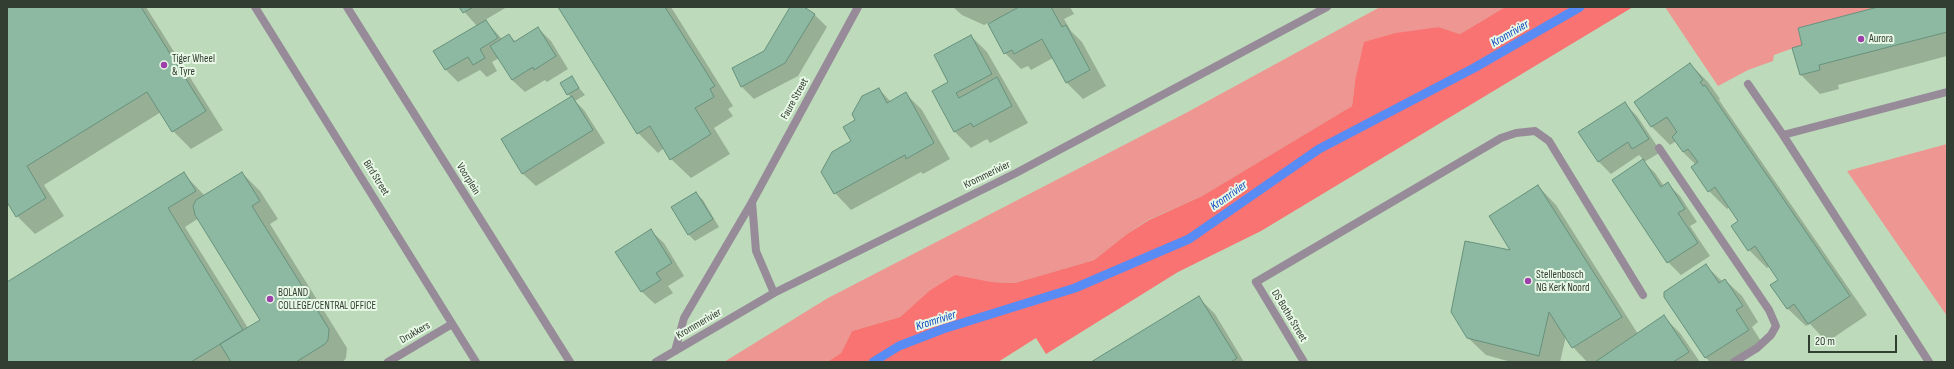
<!DOCTYPE html>
<html>
<head>
<meta charset="utf-8">
<style>
	body { margin:0 }
	#map { position:relative; width:1954px; height:369px; overflow:hidden; background:#bddbba; font-family:"Sofia Sans Condensed",sans-serif }
	canvas { display:block }
	.frame { position:absolute; inset:0; border:8px solid #323e31; pointer-events:none }
	.scale { position:absolute; left:1808px; top:335px; width:89px; height:18px; box-sizing:border-box; border:2px solid #323e31; border-top:0; padding-left:5px; font-size:12px; line-height:14px; white-space:nowrap; color:#323e31; -webkit-text-stroke:3px #e8f8e6; paint-order:stroke }
</style>
</head>
<body>
<div id="map">
<canvas width="1954" height="369"></canvas>
<div class="frame"></div>
<div class="scale">20 m</div>
</div>
<script>
const g = document.querySelector('canvas').getContext('2d');
g.lineJoin = 'round';
function fillPath(path, color) { g.fillStyle = color; g.fill(path, 'evenodd'); }
const toPath = rows => new Path2D(rows.map(r => 'M' + r).join(''));
function trace(path, color, width, dash) { g.strokeStyle = color; g.lineWidth = width; g.lineCap = dash ? 'butt' : 'round'; g.setLineDash(dash || []); g.stroke(path); }
function write(font, color, halo, rows, align = 'center') {
  g.font = font + ' "Sofia Sans Condensed",sans-serif'; g.lineWidth = 4; g.setLineDash([]); g.textBaseline = 'middle'; g.strokeStyle = halo; g.fillStyle = color; for (const [text, x, y, turn = 0] of rows) {
    g.save(); g.translate(x, y); g.rotate((+turn || 0) * Math.PI / 180); g.textAlign = isNaN(turn) ? turn : align; if (halo) g.strokeText(text, 0, 0); g.fillText(text, 0, 0); g.restore();
  }
}
fillPath(toPath([
	[1380,7,1505,7,1460,34,1439,27,1419,31,1355,81,1352,106,1202,196,1148,220,1127,234,1094,260,1015,283,991,282,929,291,900,317,852,331,841,353,827,362,724,362,828,298,1184,114],
	[1665,7,1878,7,1798,28,1802,45,1774,55,1773,61,1748,70,1718,86],
	[1947,144,1947,316,1847,171]
]), '#ee9692');
fillPath(toPath([
	[1505,7,1633,7,1261,231,1178,272,1046,354,1036,338,998,362,827,362,841,353,852,331,900,317,929,291,955,275,991,282,1015,283,1094,260,1127,234,1149,220,1202,196,1352,106,1355,81,1364,42,1396,33,1439,27,1460,34]
]), '#f97372');
fillPath(toPath([
	[7,7,146,7,223,130,191,149,173,131,161,112,44,185,64,216,35,234,17,216,7,200],
	[460,7,507,7,485,20,502,39,509,35,516,42,538,28,551,41,568,69,547,82,545,80,525,92,512,80,499,58,492,62,497,71,487,77,480,70,458,82,446,70,435,51,477,26],
	[559,7,671,7,733,106,728,109,733,116,714,128,730,154,691,178,671,159,664,148,658,153,638,133],
	[791,7,802,7,815,15,827,27,798,76,754,99,742,87,733,68,765,51],
	[953,7,1070,7,1074,14,1064,19,1071,31,1082,42,1106,86,1083,99,1067,83,1053,58,1031,70,1028,66,1021,69,1005,53,993,21,984,25,962,15],
	[1882,7,1947,7,1947,56,1838,85,1839,89,1820,94,1801,75,1794,48,1804,46],
	[971,36,987,52,1028,123,990,143,987,139,971,148,955,132,950,83],
	[1690,64,1708,82,1720,99,1719,100,1867,315,1827,342,1810,324,1806,326,1787,308,1779,280,1770,266,1767,268,1749,250,1739,221,1730,207,1727,209,1709,191,1696,165,1683,152,1676,141,1670,145,1652,127,1635,102],
	[571,78,585,95,575,101,584,110,605,143,536,186,523,174,502,140,571,98,561,84],
	[879,89,891,102,906,94,922,110,950,159,923,174,921,172,851,210,835,193,852,142,856,121],
	[1624,103,1637,116,1661,152,1644,162,1655,173,1664,186,1668,184,1680,196,1697,222,1690,226,1710,256,1681,275,1668,262,1613,180,1644,160,1639,155,1611,174,1598,161],
	[242,173,260,191,278,219,270,224,347,348,346,358,343,362,7,362,7,282,184,174,205,196],
	[199,218,261,320,248,328,185,227],
	[1538,186,1556,205,1638,334,1664,317,1680,333,1700,362,1587,362,1573,347,1566,336,1560,362,1511,362,1486,355,1467,337,1512,251],
	[696,193,703,200,719,227,695,241,688,234],
	[651,231,664,243,684,276,668,286,673,293,655,304,642,292,617,253],
	[1706,266,1723,282,1725,280,1742,296,1758,322,1752,327,1764,346,1739,362,1710,362,1705,357],
	[1199,298,1215,314,1244,362,1093,362]
]), '#0003');
trace(toPath([
	[873,362,899,346,943,329,1075,288,1189,239,1319,149,1474,68,1580,7]
]), '#588cf4', 9);
const building = toPath([
	[7,7,141,7,206,111,172,132,147,92,27,166,46,198,16,217,7,202,7,7],
	[459,7,473,7,463,13,459,7],
	[558,7,665,7,715,86,710,89,714,97,695,108,711,134,670,160,650,126,637,134,558,7],
	[790,7,804,7,815,14,785,63,741,87,732,68,764,51,790,7],
	[1019,7,1051,7,1062,27,1066,25,1090,70,1066,83,1042,39,1014,54,1012,50,1004,54,988,24,1019,7],
	[1878,7,1947,7,1947,32,1819,65,1820,70,1800,75,1792,48,1802,45,1798,28,1878,7],
	[486,20,498,38,480,49,485,58,473,65,468,57,445,70,433,51,486,20],
	[538,27,556,56,534,70,533,67,512,80,490,46,509,34,514,42,538,27],
	[971,35,992,74,956,93,959,98,997,77,1012,106,973,127,971,123,954,132,932,91,948,82,934,55,971,35],
	[1690,63,1703,80,1700,82,1703,86,1705,85,1850,296,1808,324,1794,304,1787,309,1770,285,1778,280,1755,246,1748,251,1731,226,1738,221,1715,187,1708,192,1691,167,1698,162,1688,149,1683,152,1672,137,1677,132,1667,117,1651,127,1634,102,1690,63],
	[572,76,579,88,567,95,560,83,572,76],
	[879,88,887,103,906,92,934,143,906,159,905,155,834,194,821,172,832,152,851,141,843,127,855,120,852,114,862,96,879,88],
	[572,96,593,130,522,174,501,139,572,96],
	[1625,102,1649,139,1632,149,1628,142,1598,162,1578,132,1625,102],
	[1643,159,1661,187,1668,182,1685,209,1678,213,1698,243,1667,263,1612,180,1643,159],
	[184,172,196,191,168,208,243,330,191,362,7,362,7,282,184,172],
	[242,172,260,201,252,206,329,329,328,340,325,344,296,362,231,362,220,344,260,320,195,215,193,206,196,200,242,172],
	[1538,185,1622,317,1572,348,1549,312,1539,356,1467,338,1451,312,1465,241,1510,250,1489,216,1538,185],
	[696,192,713,219,688,235,671,207,696,192],
	[651,229,672,263,656,273,661,280,641,292,615,252,651,229],
	[1706,264,1719,283,1725,279,1743,306,1736,310,1749,330,1705,358,1664,297,1664,292,1706,264],
	[1199,296,1237,358,1231,362,1091,362,1199,296],
	[1664,315,1689,352,1673,362,1595,362,1664,315]
]);
fillPath(building, '#8db8a2');
trace(building, '#67917c', 1);
trace(toPath([
	[1748,84,1783,135,1929,362],
	[1783,135,1947,92],
	[1659,148,1769,310,1776,326,1771,335,1757,348,1734,362],
	[1256,282,1501,138,1516,133,1535,131,1549,141,1643,295]
]), '#978b99', 8);
trace(toPath([
	[347,7,570,362],
	[752,202,756,251,774,293],
	[1256,282,1304,362],
	[675,351,684,318,752,202,858,7],
	[388,362,452,324],
	[656,362,774,293,1016,173,1327,7]
]), '#978b99', 8);
trace(toPath([
	[255,7,476,362]
]), '#978b99', 8);
for (const [x, y, r, color] of [
	[1861,39,4,"#9d40aa"],
	[164,65,4,"#9d40aa"],
	[1528,281,4,"#9d40aa"],
	[270,299,4,"#9d40aa"]
]) { const dot = new Path2D(); dot.arc(x, y, r, 0, 2 * Math.PI); g.fillStyle = color; g.fill(dot); trace(dot, '#e8f8e6', 1.5); }
write('11px', '#323e31', '#e8f8e6', [
	["Aurora",1869,39],
	["Tiger Wheel",172,59],
	["& Tyre",172,72],
	["Stellenbosch",1536,275],
	["NG Kerk Noord",1536,288],
	["BOLAND",278,293],
	["COLLEGE/CENTRAL OFFICE",278,306]
], 'left');
write('11px', '#323e31', '#e8f8e6', [
	["Faure Street",795,99,-61],
	["Krommerivier",987,175,-26],
	["Bird Street",376,178,58],
	["Voorplein",468,179,58],
	["DS Botha Street",1289,316,59],
	["Krommerivier",699,324,-30],
	["Drukkers",415,333,-30]
]);
write('italic 12px', '#1149c0', '#e8f8e6', [
	["Kromrivier",1510,34,-30],
	["Kromrivier",1229,196,-35],
	["Kromrivier",936,321,-18]
]);
</script>
</body>
</html>
